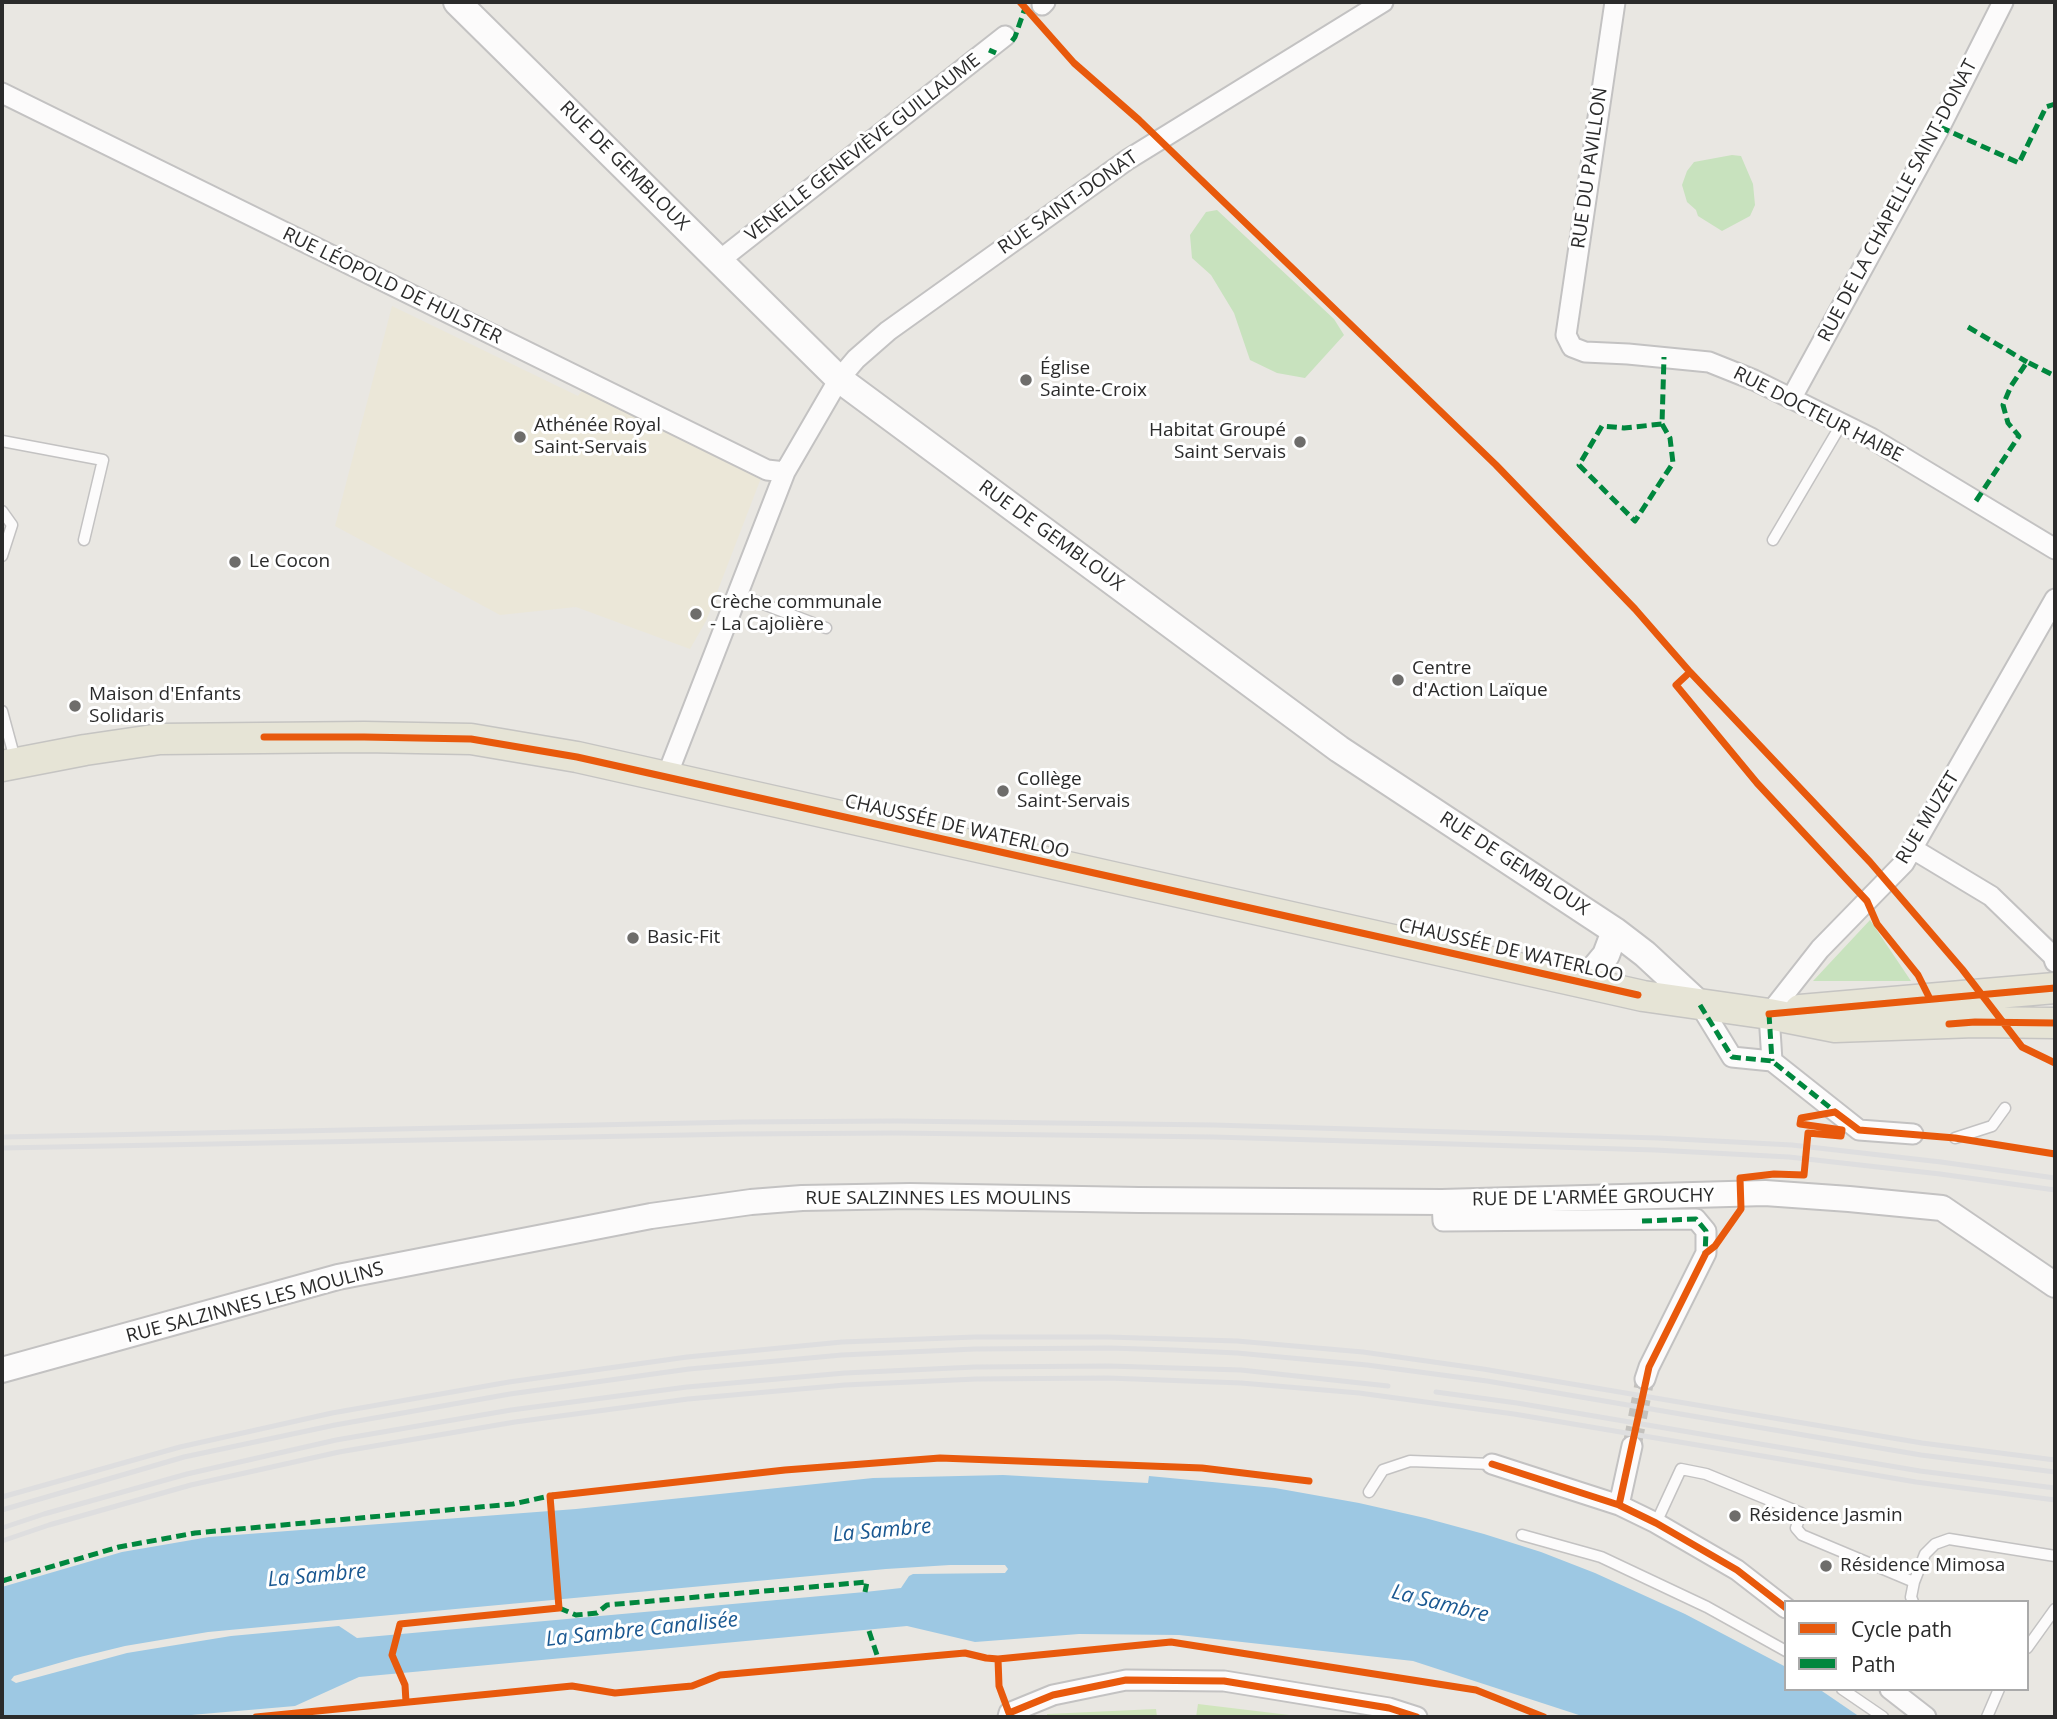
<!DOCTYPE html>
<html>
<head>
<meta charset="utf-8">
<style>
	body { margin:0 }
	#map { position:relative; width:2057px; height:1719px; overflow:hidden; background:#e9e7e2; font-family:"Open Sans",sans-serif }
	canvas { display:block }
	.frame { position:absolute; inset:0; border:4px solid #2b2b2b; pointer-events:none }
	.legend { position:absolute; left:1784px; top:1600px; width:245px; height:91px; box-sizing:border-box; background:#fff; border:2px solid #aaa; margin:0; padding:9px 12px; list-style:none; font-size:21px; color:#2b2b2b }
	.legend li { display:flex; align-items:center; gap:14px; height:35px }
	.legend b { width:35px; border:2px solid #aaa }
</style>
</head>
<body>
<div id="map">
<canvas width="2057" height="1719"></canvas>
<div class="frame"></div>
<ul class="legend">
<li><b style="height:9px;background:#e8590c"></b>Cycle path</li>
<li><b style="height:9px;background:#00873e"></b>Path</li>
</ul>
</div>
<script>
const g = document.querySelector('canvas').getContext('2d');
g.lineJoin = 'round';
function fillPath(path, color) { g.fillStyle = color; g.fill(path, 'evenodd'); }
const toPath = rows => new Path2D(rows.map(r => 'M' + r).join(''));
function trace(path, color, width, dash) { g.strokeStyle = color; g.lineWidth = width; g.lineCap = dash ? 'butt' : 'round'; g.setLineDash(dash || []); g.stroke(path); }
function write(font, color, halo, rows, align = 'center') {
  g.font = font + ' "Open Sans",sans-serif'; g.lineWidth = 6; g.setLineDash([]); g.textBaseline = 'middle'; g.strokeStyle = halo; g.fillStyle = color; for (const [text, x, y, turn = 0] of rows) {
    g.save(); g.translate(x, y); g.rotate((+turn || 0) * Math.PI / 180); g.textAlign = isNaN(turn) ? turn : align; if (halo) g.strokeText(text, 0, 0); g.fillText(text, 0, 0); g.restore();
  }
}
fillPath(toPath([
	[392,306,578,396,584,388,761,478,706,621,690,649,576,607,500,615,335,526]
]), '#ebe7d8');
fillPath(toPath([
	[1732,155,1741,156,1753,184,1755,205,1750,216,1722,231,1698,216,1696,210,1687,202,1682,185,1687,171,1694,162],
	[1217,210,1334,319,1344,335,1305,378,1277,373,1250,360,1234,313,1211,275,1192,258,1190,235,1206,212],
	[1870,920,1911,981,1813,981]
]), '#c8e2be');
fillPath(toPath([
	[1198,1704,1306,1717,1196,1717],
	[1156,1709,1157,1717,1047,1717,1047,1714]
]), '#d0e5bc');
fillPath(toPath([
	[1003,1475,1148,1483,1149,1476,1275,1488,1359,1503,1425,1518,1484,1534,1541,1552,1595,1573,1685,1614,1786,1667,1786,1689,1819,1689,1860,1717,1585,1717,1413,1661,1179,1635,1079,1634,975,1642,907,1626,359,1677,295,1706,168,1717,2,1717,2,1587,122,1552,209,1537,576,1509,873,1478],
	[950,1565,1005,1565,1008,1569,1005,1573,913,1574,909,1576,901,1588,865,1592,357,1638,339,1626,231,1636,127,1653,16,1683,11,1680,14,1676,76,1658,125,1646,208,1632,886,1569]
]), '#9dc8e3');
trace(toPath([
	[1632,1446,1645,1379]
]), '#c3c1bd', 19, [19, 10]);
const service = toPath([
	[2,441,103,460,84,540],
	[2,511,12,525,2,556],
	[1773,540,1842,423],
	[737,594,826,628],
	[2,711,15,759],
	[1955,1138,1992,1126,2005,1108],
	[1369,1492,1383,1470,1410,1461,1492,1464],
	[1656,1523,1681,1469,1706,1474,1801,1513,1796,1528,1802,1535,1914,1582],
	[1522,1535,1601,1557,1707,1607,1786,1651],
	[1913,1602,1911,1597,1914,1582,1925,1554,1935,1544,1949,1539,2055,1556],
	[2027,1648,2055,1609],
	[1842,1689,1883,1717],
	[1987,1717,1999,1689]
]);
const minor = toPath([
	[1615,2,1566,335,1572,347,1585,352,1628,354,1709,362,1754,380,1871,438,2055,549],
	[1042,5,1045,2],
	[2,93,767,470,785,472],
	[720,260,1005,36],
	[1791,399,1940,127,2003,2],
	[666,778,785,472,839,379,856,359,888,331,1127,160,1383,2],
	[1913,849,1991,896,2053,956,2055,962],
	[1700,1005,1732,1057,1772,1061,1859,1130,1913,1134],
	[1772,1061,1769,1014,1820,949,1904,863,2055,599],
	[1442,1202,1443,1221,1696,1219,1706,1231,1706,1253,1649,1367,1645,1379],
	[1492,1464,1619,1505,1656,1523,1737,1570,1786,1608],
	[1619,1505,1632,1446],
	[1890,1689,1926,1717],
	[1008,1717,1009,1713,1053,1695,1126,1680,1224,1681,1389,1708,1417,1717]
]);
const tertiary = toPath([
	[2,1370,338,1277,651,1216,751,1202,802,1198,910,1196,1139,1200,1442,1202,1765,1193,1849,1199,1942,1208,2055,1285]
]);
const secondary = toPath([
	[457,2,839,379,1339,749,1615,931,1645,954,1700,1005],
	[1573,981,1592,972,1606,955,1615,931]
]);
const primary = toPath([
	[2,766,85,750,160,739,364,737,471,739,577,757,1643,996,1769,1014,1835,1027,1975,1022,2055,1023],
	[1800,1010,2055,988]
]);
trace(service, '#c3c2c2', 13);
trace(minor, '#c3c2c2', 23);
trace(tertiary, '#c3c2c2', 28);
trace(secondary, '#c3c2c2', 30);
trace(primary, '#c5c4c2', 33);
trace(service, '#fcfbfb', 10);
trace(minor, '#fcfbfb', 19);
trace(tertiary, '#fcfbfb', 24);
trace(secondary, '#fcfbfb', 26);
trace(primary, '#e6e4d6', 30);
trace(toPath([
	[2,1137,741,1122,898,1121,1214,1125,1658,1138,1792,1145,1941,1162,2055,1178],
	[2,1148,739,1134,896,1133,1214,1137,1655,1150,1789,1157,1940,1174,2055,1190],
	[1436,1392,1517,1403,1920,1471,2055,1488],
	[2,1497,180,1447,332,1413,509,1382,687,1357,842,1342,975,1337,1108,1337,1237,1341,1363,1352,1483,1369,1922,1443,2055,1460],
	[2,1510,184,1457,335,1425,510,1394,689,1369,842,1355,975,1349,1109,1348,1173,1350,1237,1353,1367,1365,1487,1381,1921,1455,2055,1472],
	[2,1528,44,1514,187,1474,336,1440,511,1410,687,1387,845,1373,975,1367,1109,1366,1241,1370,1388,1386],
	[2,1541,49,1525,191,1485,339,1452,515,1422,688,1399,845,1385,976,1379,1108,1378,1241,1383,1359,1393,1514,1414,1916,1482,2055,1500]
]), '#dededf', 5);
trace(toPath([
	[1012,41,1015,37,1025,8],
	[989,50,996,53],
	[1940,127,2019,163,2046,107,2055,104],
	[1968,327,2027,362],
	[1662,424,1670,438,1673,463,1635,521,1579,465,1602,426,1624,428,1662,424,1664,357],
	[1976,501,2019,436,2008,423,2003,405,2011,386,2027,362,2055,376],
	[1700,1005,1732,1057,1772,1061,1838,1114],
	[1769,1014,1772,1061],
	[1642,1221,1696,1219,1706,1231,1705,1256],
	[2,1581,119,1547,195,1533,513,1504,554,1495],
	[559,1608,576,1615,597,1613,607,1605,867,1582,865,1592],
	[869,1631,879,1661]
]), '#00873e', 5, [10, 5]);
trace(toPath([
	[1020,2,1074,63,1139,120,1496,465,1635,609,1690,672,1870,862,1962,969,2022,1047,2055,1063],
	[1690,672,1676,685,1757,783,1867,901,1877,924,1918,975,1930,999],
	[264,737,364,737,471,739,577,757,1638,995],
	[1769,1014,2055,988],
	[1949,1024,1975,1022,2055,1023],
	[1492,1464,1619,1505,1656,1523,1737,1570,1786,1608],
	[1619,1505,1649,1367,1706,1253,1715,1246,1741,1209,1740,1178,1774,1174,1804,1175,1808,1133,1841,1136,1842,1130,1800,1124,1801,1118,1835,1112,1859,1130,1955,1138,2055,1154],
	[998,1659,999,1686,1009,1713,1053,1695,1126,1680,1224,1681,1389,1708,1417,1717],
	[406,1702,405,1685,392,1655,400,1624,559,1608,550,1496,551,1496,785,1470,940,1458,1202,1468,1309,1481],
	[256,1717,572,1686,615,1693,692,1686,720,1675,965,1653,986,1658,998,1659,1171,1642,1476,1690,1544,1717]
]), '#e8590c', 7);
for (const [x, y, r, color] of [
	[1026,380,7,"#6e6d6b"],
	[520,437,7,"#6e6d6b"],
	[1300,442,7,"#6e6d6b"],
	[235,562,7,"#6e6d6b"],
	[696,614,7,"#6e6d6b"],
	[1398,680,7,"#6e6d6b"],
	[75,706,7,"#6e6d6b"],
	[1003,791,7,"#6e6d6b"],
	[633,938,7,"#6e6d6b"],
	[1735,1516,7,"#6e6d6b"],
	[1826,1566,7,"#6e6d6b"]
]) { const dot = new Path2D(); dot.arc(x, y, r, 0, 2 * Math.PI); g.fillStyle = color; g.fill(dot); trace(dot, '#fff', 2.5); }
write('19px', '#2b2b2b', '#fff', [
	["VENELLE GENEVIÈVE GUILLAUME",863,148,-38],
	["RUE DE GEMBLOUX",624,166,45],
	["RUE DU PAVILLON",1590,168,-82],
	["RUE DE LA CHAPELLE SAINT-DONAT",1898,201,-62],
	["RUE SAINT-DONAT",1068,203,-35],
	["RUE LÉOPOLD DE HULSTER",392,286,26],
	["RUE DOCTEUR HAIBE",1818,415,27],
	["RUE DE GEMBLOUX",1051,536,36],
	["RUE MUZET",1928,818,-59],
	["CHAUSSÉE DE WATERLOO",957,827,13],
	["RUE DE GEMBLOUX",1514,864,33],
	["CHAUSSÉE DE WATERLOO",1511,951,13],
	["RUE DE L'ARMÉE GROUCHY",1593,1198,-1],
	["RUE SALZINNES LES MOULINS",938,1199],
	["RUE SALZINNES LES MOULINS",255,1303,-15]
]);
write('19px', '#2b2b2b', '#fff', [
	["Église",1040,369],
	["Sainte-Croix",1040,391],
	["Athénée Royal",534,426],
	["Saint-Servais",534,448],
	["Habitat Groupé",1286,431,"right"],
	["Saint Servais",1286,453,"right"],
	["Le Cocon",249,562],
	["Crèche communale",710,603],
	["- La Cajolière",710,625],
	["Centre",1412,669],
	["d'Action Laïque",1412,691],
	["Maison d'Enfants",89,695],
	["Solidaris",89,717],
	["Collège",1017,780],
	["Saint-Servais",1017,802],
	["Basic-Fit",647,938],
	["Résidence Jasmin",1749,1516],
	["Résidence Mimosa",1840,1566]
], 'left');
write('italic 21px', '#1a5891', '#fff', [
	["La Sambre",882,1531,-5],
	["La Sambre",317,1576,-5],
	["La Sambre",1440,1604,14],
	["La Sambre Canalisée",642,1630,-6]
]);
</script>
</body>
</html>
